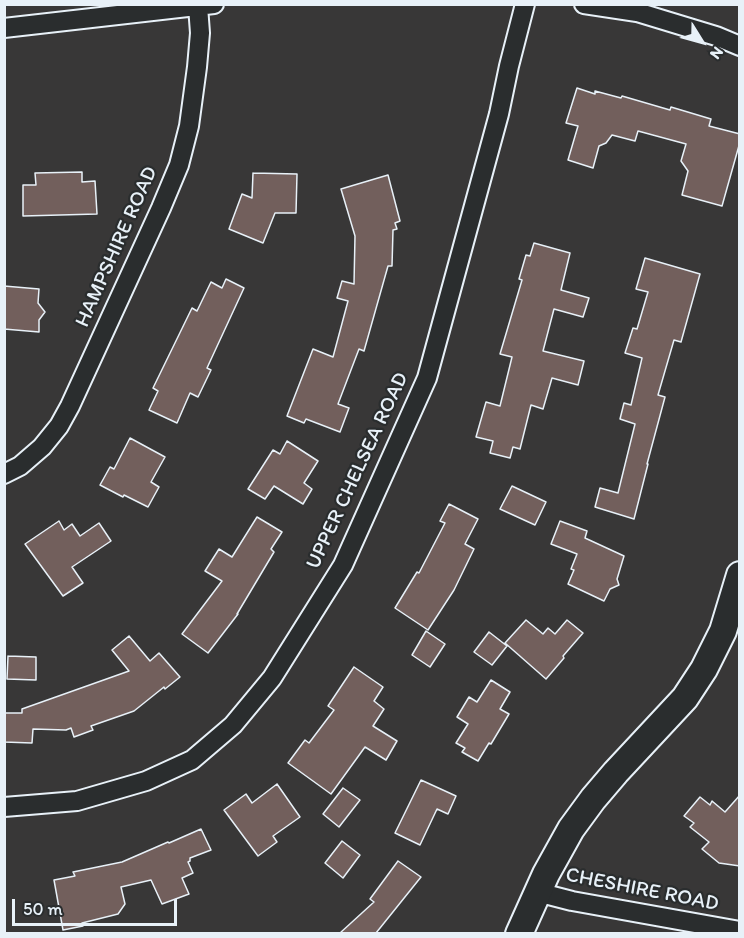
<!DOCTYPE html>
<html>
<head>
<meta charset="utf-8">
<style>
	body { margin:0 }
	#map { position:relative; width:744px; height:938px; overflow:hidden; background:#383737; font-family:Itim,sans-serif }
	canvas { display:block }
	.frame { position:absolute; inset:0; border:6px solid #e8f1f8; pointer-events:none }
	.north { position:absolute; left:672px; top:12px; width:60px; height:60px; -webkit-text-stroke:4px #2a2d2e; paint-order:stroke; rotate:127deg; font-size:16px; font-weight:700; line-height:24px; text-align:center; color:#e8f1f8 }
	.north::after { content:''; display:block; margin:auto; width:21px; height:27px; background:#e8f1f8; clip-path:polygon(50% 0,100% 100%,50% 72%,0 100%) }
	.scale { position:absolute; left:12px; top:899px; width:165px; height:27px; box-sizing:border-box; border:3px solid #e8f1f8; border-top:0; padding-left:8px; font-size:18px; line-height:21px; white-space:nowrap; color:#e8f1f8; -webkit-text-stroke:4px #2a2d2e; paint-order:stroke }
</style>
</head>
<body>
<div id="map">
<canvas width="744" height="938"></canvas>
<div class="frame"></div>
<div class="north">N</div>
<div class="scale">50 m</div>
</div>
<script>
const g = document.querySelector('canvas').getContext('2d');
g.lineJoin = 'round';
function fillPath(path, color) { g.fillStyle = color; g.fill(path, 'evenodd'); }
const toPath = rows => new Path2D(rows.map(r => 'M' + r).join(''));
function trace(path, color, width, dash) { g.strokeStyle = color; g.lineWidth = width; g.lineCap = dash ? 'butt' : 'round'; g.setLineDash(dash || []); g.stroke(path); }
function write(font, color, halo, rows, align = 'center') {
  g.font = font + ' Itim,sans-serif'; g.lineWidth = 4.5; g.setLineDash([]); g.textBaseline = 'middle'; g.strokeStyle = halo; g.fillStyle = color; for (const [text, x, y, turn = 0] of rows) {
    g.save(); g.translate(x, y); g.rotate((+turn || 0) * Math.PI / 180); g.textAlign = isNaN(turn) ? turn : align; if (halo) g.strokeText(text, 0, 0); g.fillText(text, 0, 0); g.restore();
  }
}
const building = toPath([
	[577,88,595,94,595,91,621,98,622,96,670,110,671,107,711,119,709,126,740,134,740,142,722,206,682,195,688,171,681,161,686,144,638,131,635,141,612,135,606,143,599,146,593,168,568,160,578,126,566,123,577,88],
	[82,172,82,182,95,181,97,214,23,216,23,185,36,185,35,173,82,172],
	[253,173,297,174,296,213,275,213,263,243,229,229,242,194,252,198,253,173],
	[388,175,400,221,395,223,397,229,393,230,392,266,388,266,364,351,359,349,338,404,349,408,340,432,306,419,304,423,287,416,313,349,333,357,348,301,337,298,342,281,354,284,355,236,341,189,388,175],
	[534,243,570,253,561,290,589,298,583,317,554,309,543,351,584,361,578,385,552,378,543,409,531,405,520,449,513,447,510,458,490,453,493,441,476,437,486,402,500,406,512,357,500,354,522,280,519,279,526,255,530,256,534,243],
	[645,258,700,274,681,342,674,340,658,395,665,397,647,464,648,464,634,519,595,507,600,488,618,493,635,424,620,419,624,403,631,405,642,358,625,353,633,328,637,329,648,292,636,289,645,258],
	[226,279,244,288,207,368,211,370,198,397,190,393,177,423,149,410,158,391,153,388,192,308,197,311,211,282,222,288,226,279],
	[4,286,39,289,38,303,45,312,39,320,39,332,4,329,4,286],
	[130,438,165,457,151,482,159,487,148,507,124,495,123,497,100,485,110,467,114,469,130,438],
	[287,441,318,461,304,483,312,489,303,504,274,486,265,499,248,489,273,450,280,454,287,441],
	[512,486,546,502,535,525,500,509,512,486],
	[449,504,478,519,465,544,474,549,454,590,428,630,395,608,417,572,419,573,445,523,440,521,449,504],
	[257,517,282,532,271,549,274,552,237,614,238,614,208,653,182,634,222,581,205,571,219,549,232,557,257,517],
	[59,521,64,530,72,524,80,536,99,523,111,541,72,567,83,583,63,596,25,544,59,521],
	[560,521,587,531,585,538,624,556,617,579,619,585,610,589,604,601,568,584,574,570,571,569,577,554,551,544,560,521],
	[526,620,543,634,548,628,555,634,567,620,583,633,563,656,564,658,546,679,505,643,526,620],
	[426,631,445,644,430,667,412,655,426,631],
	[489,632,507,646,492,665,474,652,489,632],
	[129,636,150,661,159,653,180,677,165,689,164,687,134,711,91,726,93,730,74,737,71,728,66,730,33,729,32,743,4,742,4,713,22,713,22,709,129,671,112,650,129,636],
	[8,656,36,657,36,680,7,679,8,656],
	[354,667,383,687,374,701,384,709,373,726,397,741,386,760,365,747,331,794,288,763,305,740,309,743,334,710,328,706,354,667],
	[491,680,510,692,500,709,509,714,491,744,489,743,478,761,462,752,465,748,456,743,468,724,457,717,469,697,477,702,491,680],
	[421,780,456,796,448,814,437,809,420,845,395,833,421,780],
	[277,784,300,817,273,836,277,842,258,856,224,810,246,794,252,803,277,784],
	[343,788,360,800,339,827,323,814,343,788],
	[740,795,740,866,719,863,702,849,709,842,690,827,694,823,684,816,700,797,710,805,712,801,725,812,740,795],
	[201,829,211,850,190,858,190,861,188,862,193,873,182,878,189,894,162,904,151,880,121,887,125,904,118,914,82,923,83,926,63,930,54,880,75,876,73,872,122,862,168,842,169,843,201,829],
	[342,841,360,855,343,878,325,863,342,841],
	[398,861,421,877,376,933,340,933,374,902,370,899,398,861]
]);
fillPath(building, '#725f5c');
trace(building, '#e8f1f8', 1.5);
const street = toPath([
	[584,4,637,12,716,36,740,46],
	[4,28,214,4],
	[4,474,20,466,42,447,59,426,70,406,161,208,179,165,189,126,197,67,200,33,198,6],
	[4,807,77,801,146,781,192,760,233,725,272,678,343,565,427,378,499,114,509,66,525,4],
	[537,892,572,901,740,931]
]);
const secondary = toPath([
	[519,934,546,874,571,829,593,799,616,772,685,698,704,669,723,631,740,575]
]);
trace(street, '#e8f1f8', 22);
trace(secondary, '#e8f1f8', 30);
trace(street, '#2a2d2e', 18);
trace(secondary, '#2a2d2e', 26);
write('21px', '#e8f1f8', '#2a2d2e', [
	["HAMPSHIRE ROAD",117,247,-66],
	["UPPER CHELSEA ROAD",358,471,-65],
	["CHESHIRE ROAD",642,890,11]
]);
</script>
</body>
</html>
